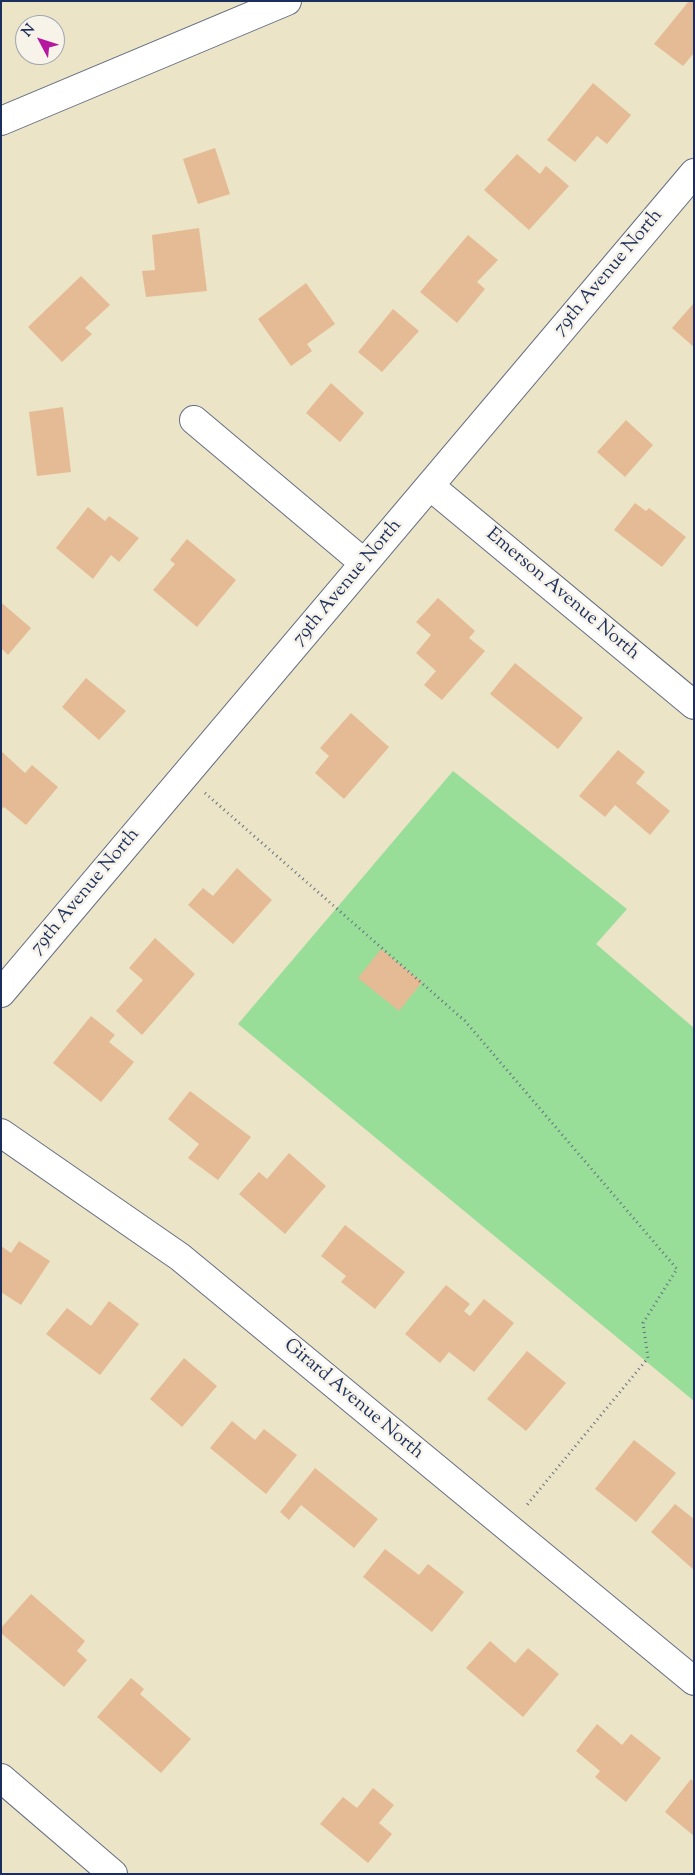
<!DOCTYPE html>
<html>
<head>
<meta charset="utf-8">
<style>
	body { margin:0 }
	#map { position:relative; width:695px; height:1875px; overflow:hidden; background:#ebe4c6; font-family:"Sorts Mill Goudy",serif }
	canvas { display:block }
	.frame { position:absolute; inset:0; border:2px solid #1b2f5e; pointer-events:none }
	.north { position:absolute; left:15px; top:15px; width:50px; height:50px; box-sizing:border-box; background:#f7f3e8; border:1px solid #9fa5b1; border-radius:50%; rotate:310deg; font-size:14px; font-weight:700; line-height:20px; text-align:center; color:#1b2f5e }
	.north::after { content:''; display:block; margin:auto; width:18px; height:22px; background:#b5179e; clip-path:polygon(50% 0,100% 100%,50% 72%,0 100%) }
</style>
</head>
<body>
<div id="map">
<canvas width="695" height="1875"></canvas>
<div class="frame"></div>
<div class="north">N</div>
</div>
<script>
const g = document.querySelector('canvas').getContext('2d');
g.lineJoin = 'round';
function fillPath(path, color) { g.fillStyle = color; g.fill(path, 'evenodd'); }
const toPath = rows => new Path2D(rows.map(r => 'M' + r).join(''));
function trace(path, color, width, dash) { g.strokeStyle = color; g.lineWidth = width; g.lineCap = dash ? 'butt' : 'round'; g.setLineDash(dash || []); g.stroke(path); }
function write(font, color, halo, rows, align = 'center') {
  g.font = font + ' "Sorts Mill Goudy",serif'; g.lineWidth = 5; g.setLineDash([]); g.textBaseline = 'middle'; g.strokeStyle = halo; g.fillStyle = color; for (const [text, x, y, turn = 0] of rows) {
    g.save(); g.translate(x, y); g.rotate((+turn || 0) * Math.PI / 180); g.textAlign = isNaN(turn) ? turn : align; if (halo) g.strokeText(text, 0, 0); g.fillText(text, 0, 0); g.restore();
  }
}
fillPath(toPath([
	[453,771,627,909,596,944,694,1028,694,1401,238,1024]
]), '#98de98');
fillPath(toPath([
	[689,1,694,1,694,53,683,66,654,44],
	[593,83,631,115,607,144,597,136,575,162,547,140],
	[215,148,230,194,198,204,183,159],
	[517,154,540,174,546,166,569,186,529,230,484,190],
	[199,228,207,291,146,297,142,271,155,270,152,235],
	[468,235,498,260,477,282,485,289,457,323,420,292],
	[81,276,110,305,85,328,92,334,62,362,28,327],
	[306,283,335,324,307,344,312,351,291,366,258,319],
	[694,303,694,347,672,328],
	[393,309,419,331,382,372,358,352],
	[331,383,364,413,340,442,306,413],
	[63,407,71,472,37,476,29,412],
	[626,420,653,445,625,477,597,452],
	[635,503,646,511,649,508,686,537,662,567,614,530],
	[88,507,105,521,109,516,139,538,119,562,111,555,93,579,56,548],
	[187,539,236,580,197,627,153,590,175,564,170,560],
	[438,598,475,631,469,638,485,651,442,700,424,685,436,671,416,653,431,635,416,622],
	[3,604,31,628,8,655,1,648,1,605],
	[515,663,583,718,558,749,490,694],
	[86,678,126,711,99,740,62,707],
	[351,713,389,747,344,799,315,773,329,756,320,748],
	[618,750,645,772,636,783,670,811,650,835,615,805,605,817,579,796],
	[1,751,25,773,32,765,58,787,26,825,4,807,1,810],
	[237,868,272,900,233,944,188,905,203,888,213,896],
	[155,938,195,974,142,1035,116,1011,143,980,129,968],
	[381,949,422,982,399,1011,358,978],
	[91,1016,115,1035,109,1042,134,1062,101,1102,53,1063],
	[190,1091,251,1137,218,1180,188,1158,199,1144,168,1119],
	[289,1153,326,1186,285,1234,239,1194,259,1172,267,1179],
	[345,1225,405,1272,375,1309,341,1282,346,1276,321,1256],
	[19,1241,50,1261,21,1305,1,1292,1,1246,11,1253],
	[446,1285,470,1304,464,1311,470,1316,484,1299,514,1323,474,1372,449,1352,440,1363,405,1334],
	[109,1301,139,1324,100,1375,46,1334,67,1308,91,1326],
	[527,1351,566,1383,526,1431,487,1399],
	[184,1358,217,1386,182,1427,150,1399],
	[232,1421,255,1440,264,1429,297,1455,266,1494,210,1448],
	[634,1440,676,1473,636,1522,595,1489],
	[315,1468,378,1519,354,1548,301,1505,289,1520,280,1512],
	[675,1504,694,1519,694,1570,651,1532],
	[385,1549,419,1575,428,1564,464,1592,432,1632,363,1577],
	[31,1594,85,1641,77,1651,87,1660,64,1687,1,1633,1,1628],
	[490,1641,515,1663,528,1648,559,1674,523,1717,466,1668],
	[131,1678,144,1689,140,1694,191,1739,161,1773,97,1717],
	[597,1724,622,1745,631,1734,661,1758,626,1802,595,1777,600,1771,576,1751],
	[691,1779,694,1782,694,1836,665,1812],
	[373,1788,394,1805,379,1823,392,1834,368,1863,320,1824,343,1797,357,1808]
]), '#e5bb95');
const minor = toPath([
	[194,420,364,563],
	[430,486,694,705],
	[1,993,694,173],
	[1,1133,180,1257,694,1681]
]);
const tertiary = toPath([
	[1,1778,113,1874]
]);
const trunk = toPath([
	[1,121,287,1]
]);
trace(minor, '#646e82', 30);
trace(tertiary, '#646e82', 30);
trace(trunk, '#646e82', 30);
trace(toPath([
	[205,793,465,1021,677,1269,643,1323,648,1358,526,1506]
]), '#646e82', 3, [1, 4]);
trace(minor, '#fff', 28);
trace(tertiary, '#fff', 28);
trace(trunk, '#fff', 28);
write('19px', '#1b2f5e', '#f7f3e8', [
	["79th Avenue North",609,273,-50],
	["79th Avenue North",348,583,-50],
	["Emerson Avenue North",562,595,40],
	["79th Avenue North",86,892,-50],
	["Girard Avenue North",353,1400,40]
]);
</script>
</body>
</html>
